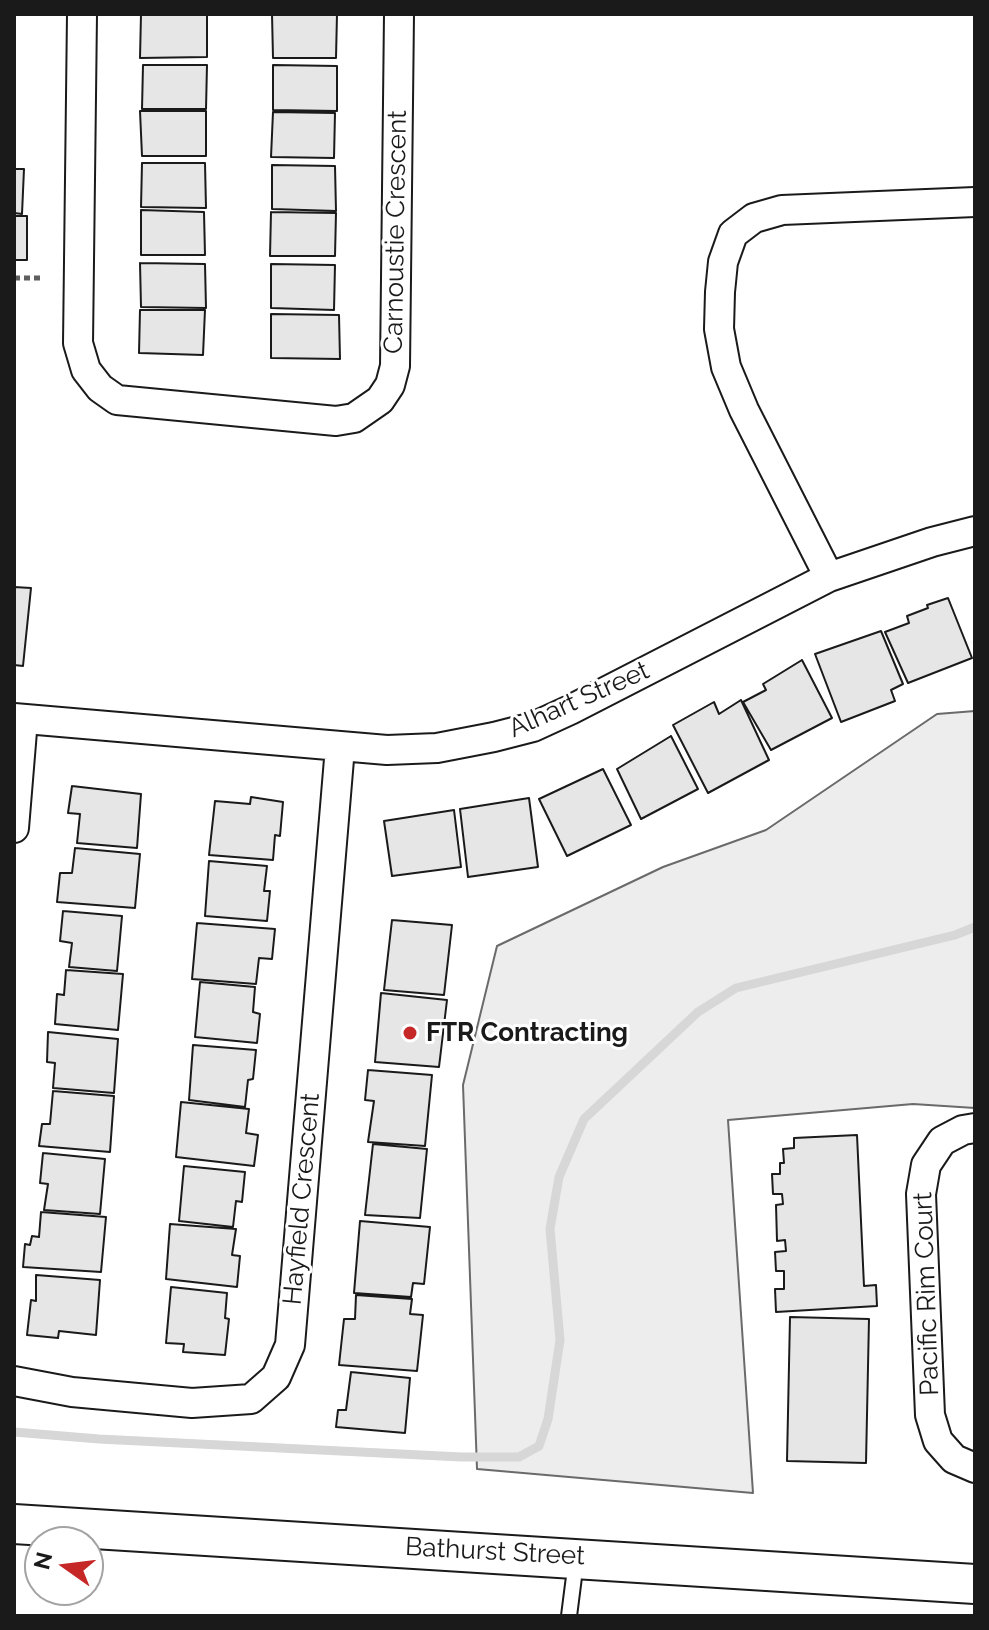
<!DOCTYPE html>
<html>
<head>
<meta charset="utf-8">
<style>
	body { margin:0 }
	#map { position:relative; width:989px; height:1630px; overflow:hidden; background:#fff; font-family:Raleway,sans-serif }
	canvas { display:block }
	.frame { position:absolute; inset:0; border:16px solid #1a1a1a; pointer-events:none }
	.north { position:absolute; left:24px; top:1526px; width:80px; height:80px; box-sizing:border-box; background:#fff; border:2px solid #a3a3a3; border-radius:50%; rotate:284deg; font-size:22px; font-weight:700; line-height:32px; text-align:center; color:#1a1a1a }
	.north::after { content:''; display:block; margin:auto; width:28px; height:36px; background:#c62828; clip-path:polygon(50% 0,100% 100%,50% 72%,0 100%) }
</style>
</head>
<body>
<div id="map">
<canvas width="989" height="1630"></canvas>
<div class="frame"></div>
<div class="north">N</div>
</div>
<script>
const g = document.querySelector('canvas').getContext('2d');
g.lineJoin = 'round';
function fillPath(path, color) { g.fillStyle = color; g.fill(path, 'evenodd'); }
const toPath = rows => new Path2D(rows.map(r => 'M' + r).join(''));
function trace(path, color, width, dash) { g.strokeStyle = color; g.lineWidth = width; g.lineCap = dash ? 'butt' : 'round'; g.setLineDash(dash || []); g.stroke(path); }
function write(font, color, halo, rows, align = 'center') {
  g.font = font + ' Raleway,sans-serif'; g.lineWidth = 6; g.setLineDash([]); g.textBaseline = 'middle'; g.strokeStyle = halo; g.fillStyle = color; for (const [text, x, y, turn = 0] of rows) {
    g.save(); g.translate(x, y); g.rotate((+turn || 0) * Math.PI / 180); g.textAlign = isNaN(turn) ? turn : align; if (halo) g.strokeText(text, 0, 0); g.fillText(text, 0, 0); g.restore();
  }
}
const built = toPath([
	[975,711,975,1108,913,1104,728,1120,753,1493,477,1469,463,1085,497,946,663,867,766,830,937,714,975,711]
]);
fillPath(built, '#ededed');
trace(built, '#6a6a6a', 2);
trace(toPath([
	[14,1432,99,1439,461,1457,519,1457,539,1446,548,1419,560,1340,550,1229,559,1177,584,1119,698,1012,736,988,955,935,975,927]
]), '#d7d7d7', 9);
const building = toPath([
	[141,14,207,14,207,57,140,58,141,14],
	[272,14,337,14,336,58,273,58,272,14],
	[143,65,207,65,206,109,142,109,143,65],
	[273,65,337,66,337,111,273,110,273,65],
	[140,111,206,111,206,156,142,156,140,111],
	[273,112,335,113,334,158,271,157,273,112],
	[142,163,205,163,206,208,141,207,142,163],
	[272,165,335,166,336,211,272,209,272,165],
	[14,169,24,169,22,214,14,213,14,169],
	[141,210,204,212,205,255,141,255,141,210],
	[271,212,336,213,335,256,270,256,271,212],
	[14,216,27,216,27,260,14,260,14,216],
	[140,263,205,264,206,308,141,307,140,263],
	[271,264,335,265,334,310,271,308,271,264],
	[140,310,205,310,203,355,139,353,140,310],
	[271,314,339,315,340,359,271,358,271,314],
	[14,587,31,588,23,666,14,665,14,587],
	[948,598,972,658,908,683,885,632,909,623,907,616,928,608,927,605,948,598],
	[881,631,903,684,891,690,895,701,841,722,815,654,881,631],
	[802,660,832,718,771,750,743,702,766,690,763,684,802,660],
	[741,700,769,760,708,793,673,725,714,702,719,714,741,700],
	[671,736,698,789,641,819,617,769,671,736],
	[603,769,631,825,567,856,539,799,603,769],
	[72,786,141,794,137,848,77,843,80,814,68,813,72,786],
	[251,797,283,802,280,836,275,835,273,860,209,855,215,801,250,804,251,797],
	[529,798,538,867,468,877,460,809,529,798],
	[454,810,461,867,392,876,384,821,454,810],
	[75,848,140,854,135,908,57,902,60,873,72,873,75,848],
	[209,861,267,866,264,891,270,891,267,921,205,916,209,861],
	[63,911,122,916,117,971,69,967,72,943,60,941,63,911],
	[392,920,452,925,444,995,384,990,392,920],
	[197,923,275,929,272,959,259,958,256,984,192,979,197,923],
	[66,970,123,974,118,1030,55,1024,57,994,64,995,66,970],
	[200,982,255,987,253,1012,260,1014,257,1043,195,1037,200,982],
	[381,993,447,1000,439,1067,375,1062,381,993],
	[48,1032,118,1039,114,1093,53,1088,55,1063,47,1062,48,1032],
	[193,1045,256,1050,253,1079,248,1080,245,1107,189,1100,193,1045],
	[368,1070,432,1075,425,1146,368,1142,374,1101,365,1100,368,1070],
	[53,1091,114,1096,110,1152,39,1146,42,1124,50,1124,53,1091],
	[181,1102,249,1109,246,1133,258,1135,254,1166,176,1157,181,1102],
	[857,1135,864,1286,876,1285,877,1306,776,1312,775,1289,784,1289,784,1271,776,1271,775,1252,786,1251,785,1240,777,1241,776,1205,783,1204,782,1194,773,1194,772,1174,780,1174,780,1163,784,1163,783,1149,794,1148,794,1138,857,1135],
	[373,1144,427,1149,420,1218,365,1215,373,1144],
	[43,1153,105,1159,100,1214,44,1210,48,1184,40,1183,43,1153],
	[184,1166,245,1172,242,1202,236,1201,233,1227,179,1221,184,1166],
	[41,1212,106,1217,101,1272,23,1267,25,1244,30,1245,32,1236,39,1237,41,1212],
	[360,1221,430,1227,424,1284,413,1283,411,1297,354,1293,360,1221],
	[170,1224,236,1229,232,1255,240,1256,237,1287,166,1279,170,1224],
	[36,1275,100,1280,96,1335,59,1331,58,1338,27,1335,31,1300,36,1301,36,1275],
	[171,1287,227,1293,225,1318,229,1319,225,1355,183,1352,184,1344,166,1343,171,1287],
	[356,1295,412,1299,410,1314,423,1315,417,1371,339,1365,344,1319,355,1319,356,1295],
	[790,1317,869,1319,866,1463,787,1461,790,1317],
	[351,1372,410,1378,405,1433,336,1427,338,1410,346,1410,351,1372]
]);
fillPath(building, '#e6e6e6');
trace(building, '#1a1a1a', 2);
const service = toPath([
	[569,1616,576,1561]
]);
const minor = toPath([
	[82,14,78,343,86,370,100,388,117,400,336,421,354,418,380,400,390,385,395,366,399,14],
	[829,577,744,410,726,367,719,329,720,292,723,262,733,234,754,218,782,210,975,202],
	[14,718,387,750,437,748,494,737,533,727,570,710,829,577,932,542,975,531],
	[14,828,23,719],
	[975,1128,963,1130,942,1141,926,1165,921,1194,930,1415,938,1441,954,1459,975,1468],
	[14,1381,72,1392,192,1403,251,1399,276,1377,290,1345,340,747]
]);
const secondary = toPath([
	[14,1524,975,1584]
]);
trace(service, '#1a1a1a', 18);
trace(minor, '#1a1a1a', 32);
trace(secondary, '#1a1a1a', 42);
trace(toPath([
	[14,278,43,278]
]), '#5f5f5f', 5, [6, 4]);
trace(service, '#fff', 14);
trace(minor, '#fff', 28);
trace(secondary, '#fff', 38);
for (const [x, y, r, color] of [
	[410,1033,8,"#c62828"]
]) { const dot = new Path2D(); dot.arc(x, y, r, 0, 2 * Math.PI); g.fillStyle = color; g.fill(dot); trace(dot, '#fff', 3); }
write('26px', '#1a1a1a', '#fff', [
	["Carnoustie Crescent",396,232,-89],
	["Alhart Street",579,700,-24],
	["Hayfield Crescent",302,1199,-85],
	["Pacific Rim Court",927,1294,-92],
	["Bathurst Street",495,1552,3]
]);
write('bold 26px', '#1a1a1a', '#fff', [
	["FTR Contracting",426,1033]
], 'left');
</script>
</body>
</html>
